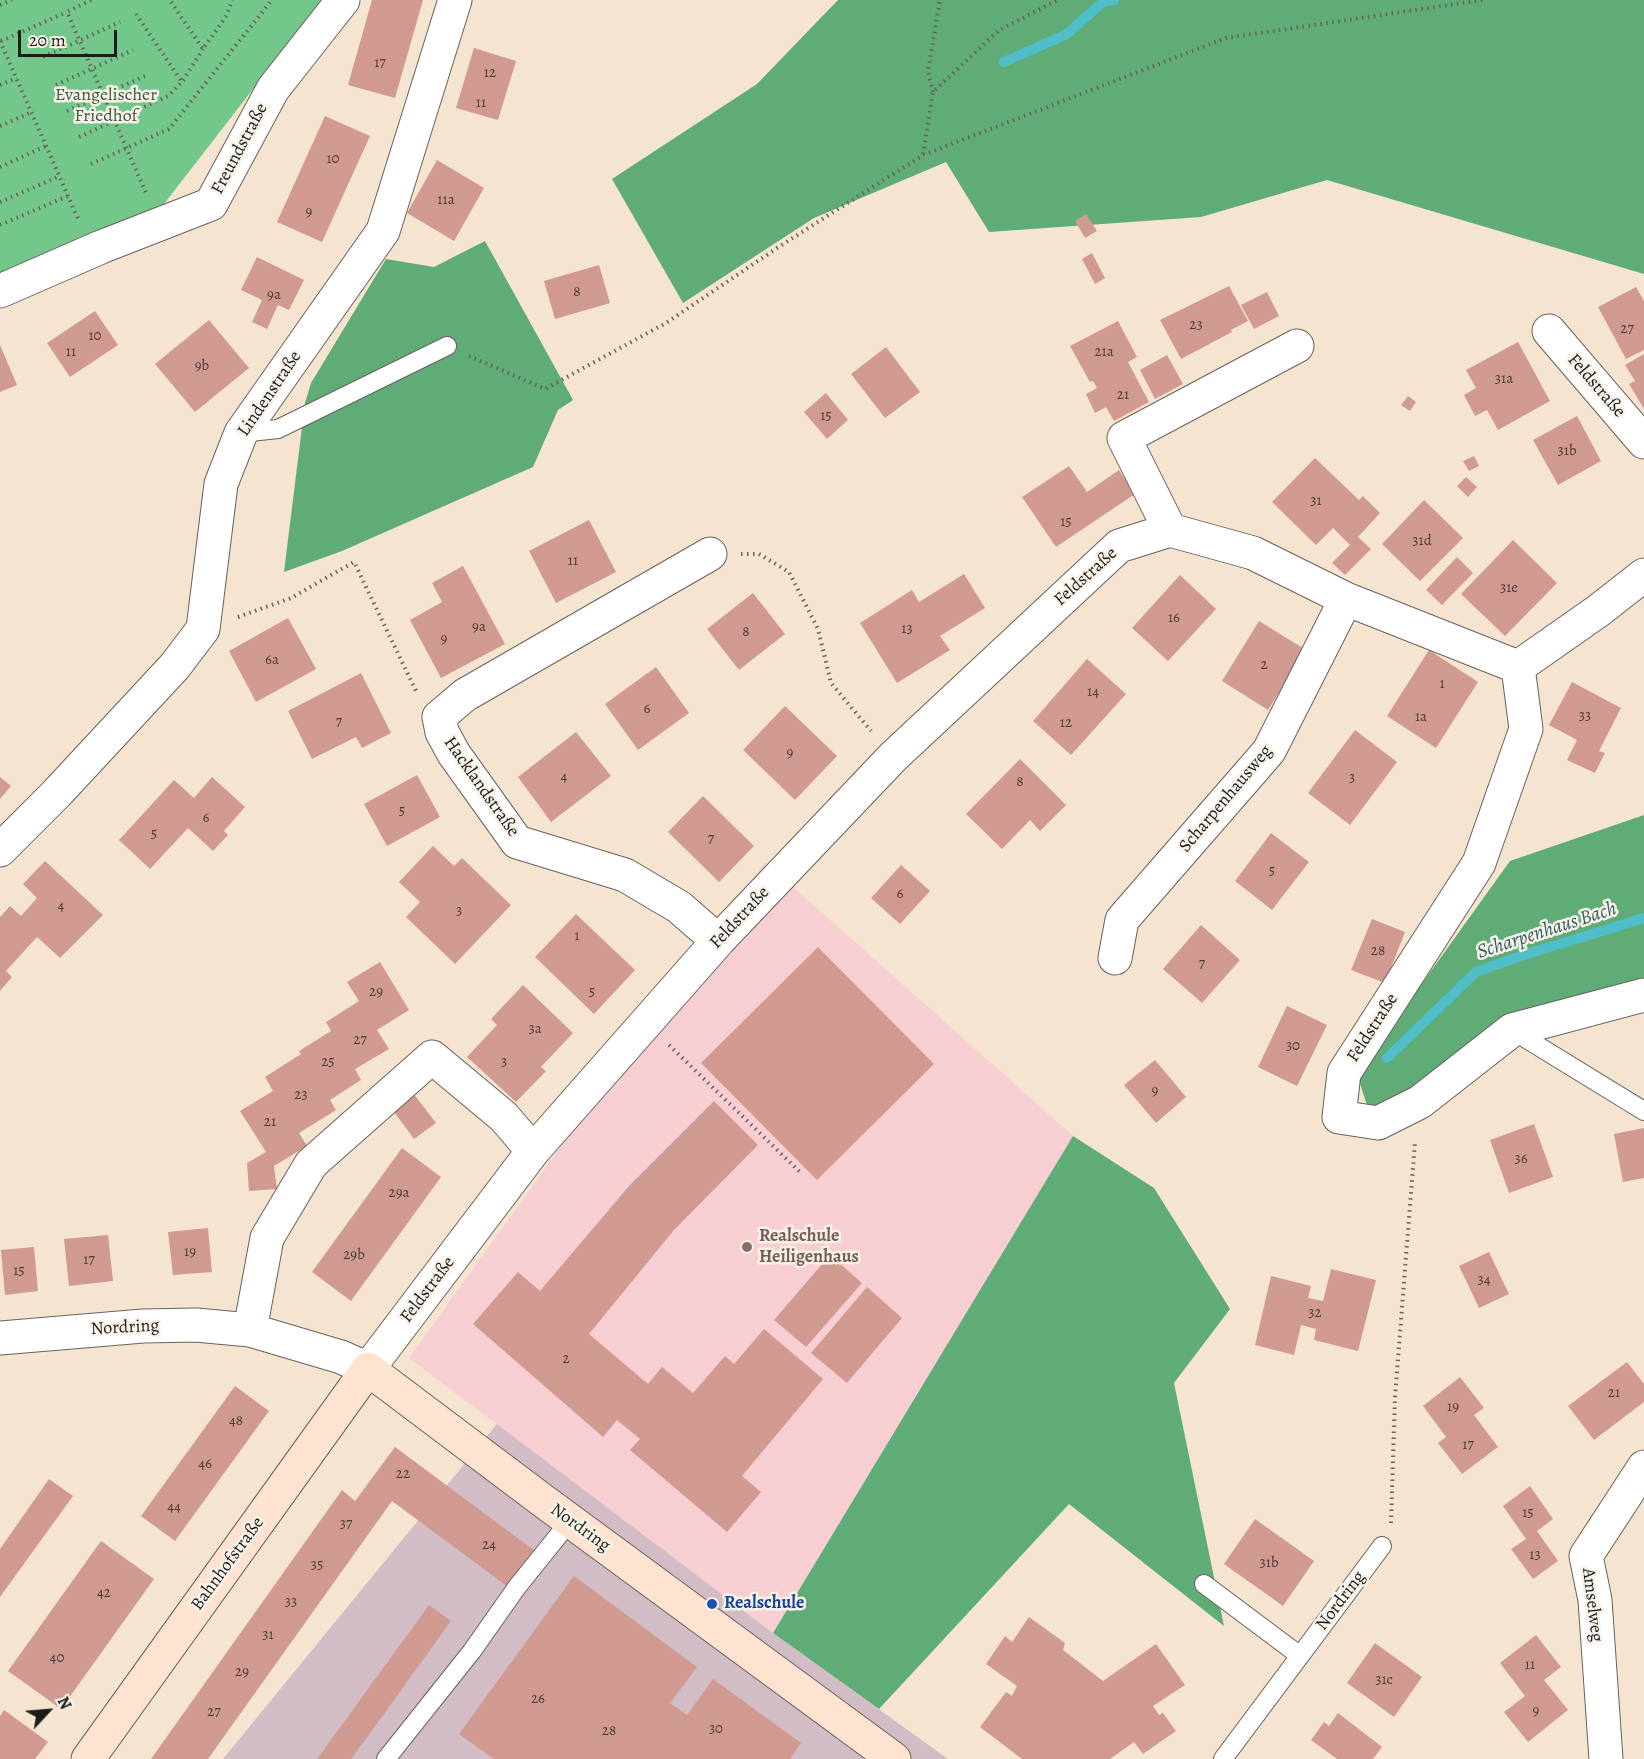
<!DOCTYPE html>
<html>
<head>
<meta charset="utf-8">
<style>
	body { margin:0 }
	#map { position:relative; width:1644px; height:1759px; overflow:hidden; background:#f5e4cf; font-family:Alegreya,serif }
	canvas { display:block }
	.north { position:absolute; left:18px; top:1681px; width:60px; height:60px; -webkit-text-stroke:4px #f7f3e8; paint-order:stroke; rotate:64deg; font-size:16px; font-weight:700; line-height:24px; text-align:center; color:#1c1c1c }
	.north::after { content:''; display:block; margin:auto; width:21px; height:27px; background:#1c1c1c; clip-path:polygon(50% 0,100% 100%,50% 72%,0 100%) }
	.scale { position:absolute; left:18px; top:30px; width:99px; height:27px; box-sizing:border-box; border:3px solid #1c1c1c; border-top:0; padding-left:8px; font-size:18px; line-height:21px; white-space:nowrap; color:#1c1c1c; -webkit-text-stroke:4px #f7f3e8; paint-order:stroke }
</style>
</head>
<body>
<div id="map">
<canvas width="1644" height="1759"></canvas>
<div class="north">N</div>
<div class="scale">20 m</div>
</div>
<script>
const g = document.querySelector('canvas').getContext('2d');
g.lineJoin = 'round';
function fillPath(path, color) { g.fillStyle = color; g.fill(path, 'evenodd'); }
const toPath = rows => new Path2D(rows.map(r => 'M' + r).join(''));
function trace(path, color, width, dash) { g.strokeStyle = color; g.lineWidth = width; g.lineCap = dash ? 'butt' : 'round'; g.setLineDash(dash || []); g.stroke(path); }
function write(font, color, halo, rows, align = 'center') {
  g.font = font + ' Alegreya,serif'; g.lineWidth = 5; g.setLineDash([]); g.textBaseline = 'middle'; g.strokeStyle = halo; g.fillStyle = color; for (const [text, x, y, turn = 0] of rows) {
    g.save(); g.translate(x, y); g.rotate((+turn || 0) * Math.PI / 180); g.textAlign = isNaN(turn) ? turn : align; if (halo) g.strokeText(text, 0, 0); g.fillText(text, 0, 0); g.restore();
  }
}
fillPath(toPath([
	[765,862,1073,1136,773,1633,409,1358]
]), '#f7cfd3');
fillPath(toPath([
	[497,1424,773,1633,948,1759,223,1759]
]), '#d2bdc7');
fillPath(toPath([
	[0,0,322,0,164,204,127,226,0,287]
]), '#74c78a');
fillPath(toPath([
	[838,0,1644,0,1644,274,1327,180,1201,217,989,232,946,162,814,218,683,303,612,179,757,84],
	[485,241,573,400,558,410,533,467,342,551,284,572,305,403,311,383,386,259,434,267],
	[1644,815,1644,995,1512,1030,1371,1118,1357,1074,1510,861],
	[1073,1136,1154,1188,1230,1309,1174,1383,1224,1626,1069,1504,879,1709,773,1633]
]), '#5fac76');
trace(toPath([
	[1004,62,1067,34,1104,1,1114,0],
	[1387,1058,1476,972,1524,955,1644,918]
]), '#50bec8', 10);
fillPath(toPath([
	[372,0,423,0,395,98,348,85],
	[474,48,516,61,498,120,456,108],
	[325,116,370,136,322,242,277,222],
	[437,160,484,188,454,241,407,213],
	[1086,214,1097,231,1085,238,1075,221],
	[1092,253,1105,278,1095,284,1082,259],
	[257,257,304,280,289,310,278,305,267,329,252,322,262,300,241,290],
	[599,265,610,303,555,319,544,281],
	[1229,286,1248,321,1231,330,1232,332,1181,359,1160,320],
	[1636,287,1644,301,1644,350,1626,359,1598,307],
	[1267,292,1279,316,1254,329,1241,305],
	[95,311,118,345,70,377,47,343],
	[209,320,249,368,195,412,155,364],
	[1118,321,1137,357,1128,362,1149,402,1114,421,1106,407,1095,413,1086,394,1097,388,1093,381,1090,382,1070,346],
	[1518,342,1550,401,1498,430,1487,410,1475,416,1464,395,1476,388,1466,370],
	[0,345,17,385,0,392],
	[886,347,920,392,885,418,851,374],
	[1644,354,1644,409,1629,384,1635,381,1625,365],
	[1167,355,1183,384,1155,399,1140,370],
	[826,393,848,420,827,439,804,412],
	[1408,396,1416,402,1410,411,1401,405],
	[1577,416,1601,461,1558,485,1533,440],
	[1474,456,1479,466,1469,471,1463,461],
	[1315,458,1359,500,1363,496,1380,513,1358,537,1371,549,1345,575,1332,563,1350,545,1333,528,1316,545,1272,502],
	[1069,466,1087,492,1119,470,1135,494,1056,547,1022,497],
	[1466,477,1477,487,1468,497,1457,486],
	[1424,500,1463,538,1420,581,1382,544],
	[589,520,616,572,556,603,529,551],
	[1513,540,1557,583,1505,636,1461,594],
	[1457,557,1473,573,1442,605,1426,590],
	[463,566,505,644,441,678,410,620,442,602,432,583],
	[964,574,985,608,940,636,950,650,897,683,860,623,912,590,919,602],
	[1180,575,1216,609,1168,661,1132,628],
	[753,593,785,634,739,670,707,629],
	[288,618,316,669,256,702,229,651],
	[1259,621,1306,650,1268,710,1222,681],
	[1429,650,1478,682,1436,748,1387,716],
	[1087,659,1126,694,1071,755,1033,721],
	[656,667,689,713,638,750,605,704],
	[361,673,391,733,362,748,356,737,312,759,288,711],
	[1572,682,1621,708,1599,751,1605,753,1595,773,1567,760,1577,740,1549,725],
	[785,706,837,756,795,800,743,750],
	[1355,730,1397,762,1350,825,1308,793],
	[576,732,611,776,551,822,518,777],
	[1020,759,1066,805,1040,831,1030,820,1002,849,966,814],
	[417,775,440,817,387,846,364,804],
	[0,777,11,786,0,799],
	[212,777,245,807,224,831,228,835,213,851,188,828,150,869,119,840,174,780,194,798],
	[703,796,754,846,719,882,668,832],
	[1271,833,1309,862,1272,910,1235,881],
	[433,846,454,866,462,858,511,905,455,964,406,917,420,902,399,882],
	[45,861,103,915,60,958,37,937,6,971,12,977,0,991,0,917,10,906,21,916,37,898,23,884],
	[901,865,930,891,900,924,871,898],
	[576,914,635,970,594,1014,535,957],
	[1372,919,1405,932,1385,983,1351,970],
	[1201,925,1240,960,1202,1003,1163,969],
	[818,947,934,1064,817,1180,701,1063],
	[380,962,409,1010,377,1030,389,1049,355,1069,361,1080,330,1100,336,1110,299,1133,307,1146,274,1166,277,1189,249,1191,247,1163,266,1152,240,1111,273,1091,265,1077,301,1054,299,1051,331,1031,326,1022,359,1001,347,982],
	[523,985,573,1033,541,1067,546,1071,516,1102,467,1057,497,1025,491,1019],
	[1287,1006,1327,1025,1297,1086,1258,1067],
	[1155,1060,1186,1097,1156,1123,1124,1085],
	[410,1089,436,1123,414,1139,389,1105],
	[714,1101,758,1145,674,1230,589,1334,648,1384,662,1367,693,1393,725,1356,734,1364,764,1329,823,1379,742,1476,761,1492,727,1532,630,1450,640,1439,617,1420,603,1437,473,1324,518,1272,540,1291,629,1186],
	[1534,1124,1553,1177,1509,1193,1490,1140],
	[1644,1128,1644,1178,1623,1182,1614,1134],
	[402,1148,441,1177,351,1301,312,1272],
	[208,1228,212,1272,173,1275,168,1232],
	[108,1235,113,1281,69,1286,64,1239],
	[34,1247,38,1291,5,1295,1,1250],
	[1489,1252,1509,1294,1479,1308,1459,1266],
	[830,1255,862,1283,806,1347,774,1320],
	[1331,1269,1376,1280,1358,1351,1314,1340,1316,1329,1301,1325,1294,1355,1255,1345,1271,1276,1311,1286,1308,1298,1323,1301],
	[867,1287,902,1318,847,1383,811,1353],
	[1627,1362,1644,1384,1644,1402,1594,1440,1568,1406],
	[1460,1377,1484,1408,1474,1415,1498,1447,1462,1474,1438,1443,1446,1437,1423,1406],
	[235,1386,269,1411,175,1541,141,1516],
	[395,1447,535,1551,508,1587,392,1501,208,1759,151,1759,342,1490,355,1501],
	[49,1479,73,1496,0,1597,0,1549],
	[1530,1486,1553,1519,1537,1531,1558,1561,1533,1579,1511,1549,1526,1539,1503,1506],
	[1255,1519,1314,1561,1283,1606,1224,1564],
	[101,1541,154,1579,61,1709,8,1671],
	[574,1576,697,1667,670,1703,687,1715,713,1679,801,1743,790,1759,494,1759,459,1734],
	[429,1605,451,1621,368,1736,351,1759,317,1759],
	[1029,1617,1065,1643,1063,1650,1103,1681,1156,1644,1185,1685,1153,1706,1159,1715,1163,1713,1176,1731,1143,1754,1134,1742,1110,1759,1022,1759,980,1727,1006,1692,1012,1696,1017,1686,986,1664,1005,1636,1012,1642],
	[1536,1635,1561,1667,1544,1680,1568,1710,1528,1742,1504,1712,1525,1696,1500,1663],
	[1375,1643,1422,1677,1394,1717,1347,1683],
	[4,1710,48,1742,35,1759,0,1759,0,1716],
	[1338,1713,1382,1747,1373,1759,1337,1759,1311,1740,1324,1722,1329,1726]
]), '#d19a90');
const lane = toPath([
	[241,433,278,429,447,346],
	[1512,1030,1644,1111],
	[1204,1584,1299,1655],
	[386,1759,472,1651,517,1587,570,1521],
	[1223,1759,1382,1546]
]);
const street = toPath([
	[0,291,101,247,211,204,273,89,343,0],
	[1549,331,1644,442],
	[1170,530,1124,438,1297,346],
	[710,554,465,695,439,717,442,732,454,754,517,842,625,875,679,907,718,941],
	[1518,667,1598,611,1644,575],
	[0,850,57,793,175,666,203,629,221,484,241,433,383,231,455,0],
	[1115,958,1122,920,1269,751,1346,599],
	[250,1330,267,1238,311,1164,432,1057,504,1117,533,1151],
	[0,1338,143,1326,196,1325,250,1330,341,1357,368,1369,533,1151,718,941,893,757,1119,546,1170,530,1253,553,1346,599,1518,667,1526,729,1479,863,1344,1073,1339,1117,1378,1123,1420,1102,1512,1030,1644,995],
	[1606,1759,1595,1600,1586,1556,1644,1467]
]);
const secondary = toPath([
	[88,1759,368,1369,542,1500,894,1759]
]);
trace(lane, '#68625b', 20);
trace(street, '#68625b', 35);
trace(secondary, '#68625b', 35);
trace(toPath([
	[91,0,67,12,146,193],
	[171,2,203,49,227,15,232,0],
	[0,5,12,0],
	[136,14,182,82,203,49],
	[0,41,79,221],
	[1,41,67,12],
	[43,57,120,22],
	[0,85,17,78],
	[56,85,133,50],
	[933,92,928,71,940,0],
	[67,111,145,76],
	[0,126,32,112],
	[79,137,168,96,182,82],
	[923,154,933,92,999,30,1058,0],
	[91,164,169,129,272,0],
	[0,167,46,146],
	[0,202,60,176],
	[0,225,68,196],
	[469,356,545,389,666,323,777,248,923,155,1226,38,1483,0],
	[741,554,759,554,789,572,818,629,831,683,871,731],
	[238,617,291,598,354,562,417,693],
	[669,1045,802,1174],
	[1391,1523,1395,1397,1415,1142]
]), '#68625b', 4, [1.5, 4.5]);
trace(lane, '#fff', 18);
trace(street, '#fff', 33);
trace(secondary, '#fee3d1', 33);
for (const [x, y, r, color] of [
	[747,1247,6,"#8d6e63"],
	[712,1604,6,"#1a4fb4"]
]) { const dot = new Path2D(); dot.arc(x, y, r, 0, 2 * Math.PI); g.fillStyle = color; g.fill(dot); trace(dot, '#f7f3e8', 2); }
write('15px', '#493c39', null, [
	["17",380,63],
	["12",490,73],
	["11",481,103],
	["10",333,159],
	["11a",446,200],
	["9",309,212],
	["8",577,292],
	["9a",274,295],
	["23",1196,325],
	["27",1627,329],
	["10",95,336],
	["11",71,352],
	["21a",1104,352],
	["9b",202,366],
	["31a",1504,379],
	["21",1123,395],
	["15",826,416],
	["31b",1567,451],
	["31",1316,501],
	["15",1066,522],
	["31d",1422,541],
	["11",573,561],
	["31e",1509,588],
	["16",1174,618],
	["9a",479,627],
	["13",907,629],
	["8",746,632],
	["9",444,639],
	["6a",272,660],
	["2",1264,665],
	["1",1442,684],
	["14",1093,692],
	["6",647,709],
	["33",1585,716],
	["1a",1421,717],
	["7",339,722],
	["12",1066,723],
	["9",790,753],
	["4",564,777],
	["3",1352,778],
	["8",1020,782],
	["5",402,811],
	["6",206,818],
	["5",154,834],
	["7",711,839],
	["5",1272,871],
	["6",900,894],
	["4",61,906],
	["3",459,911],
	["1",577,936],
	["28",1378,951],
	["7",1202,964],
	["29",376,992],
	["5",592,992],
	["3a",535,1029],
	["27",360,1040],
	["30",1293,1046],
	["25",328,1062],
	["3",504,1062],
	["9",1155,1091],
	["23",301,1095],
	["21",270,1122],
	["36",1521,1159],
	["29a",399,1193],
	["19",190,1252],
	["29b",354,1255],
	["17",89,1260],
	["15",19,1271],
	["34",1484,1280],
	["32",1315,1313],
	["2",566,1359],
	["21",1614,1393],
	["19",1453,1407],
	["48",236,1421],
	["17",1468,1445],
	["46",205,1464],
	["22",403,1474],
	["44",174,1507],
	["15",1528,1513],
	["37",346,1524],
	["24",489,1545],
	["13",1535,1555],
	["31b",1269,1563],
	["35",317,1565],
	["42",104,1593],
	["33",291,1602],
	["31",268,1635],
	["40",57,1658],
	["11",1530,1665],
	["29",242,1672],
	["31c",1384,1680],
	["26",538,1699],
	["9",1536,1711],
	["27",214,1712],
	["30",716,1729],
	["28",609,1731]
]);
write('18px', '#3b5842', '#f7f3e8', [
	["Evangelischer",106,96],
	["Friedhof",106,117]
]);
write('18px', '#1c1c1c', '#f7f3e8', [
	["Freundstraße",240,149,-62],
	["Feldstraße",1596,386,49],
	["Lindenstraße",270,394,-56],
	["Feldstraße",1086,577,-42],
	["Hacklandstraße",481,787,55],
	["Scharpenhausweg",1226,799,-50],
	["Feldstraße",740,918,-47],
	["Feldstraße",1373,1028,-57],
	["Feldstraße",428,1290,-53],
	["Nordring",125,1328,-3],
	["Nordring",580,1528,36],
	["Bahnhofstraße",228,1564,-54],
	["Nordring",1341,1601,-53],
	["Amselweg",1592,1605,83]
]);
write('bold 18px', '#785e54', '#f7f3e8', [
	["Realschule",759,1237],
	["Heiligenhaus",759,1258]
], 'left');
write('bold 18px', '#164399', '#f7f3e8', [
	["Realschule",724,1604]
], 'left');
write('italic 20px', '#315d61', '#f7f3e8', [
	["Scharpenhaus Bach",1547,931,-18]
]);
</script>
</body>
</html>
